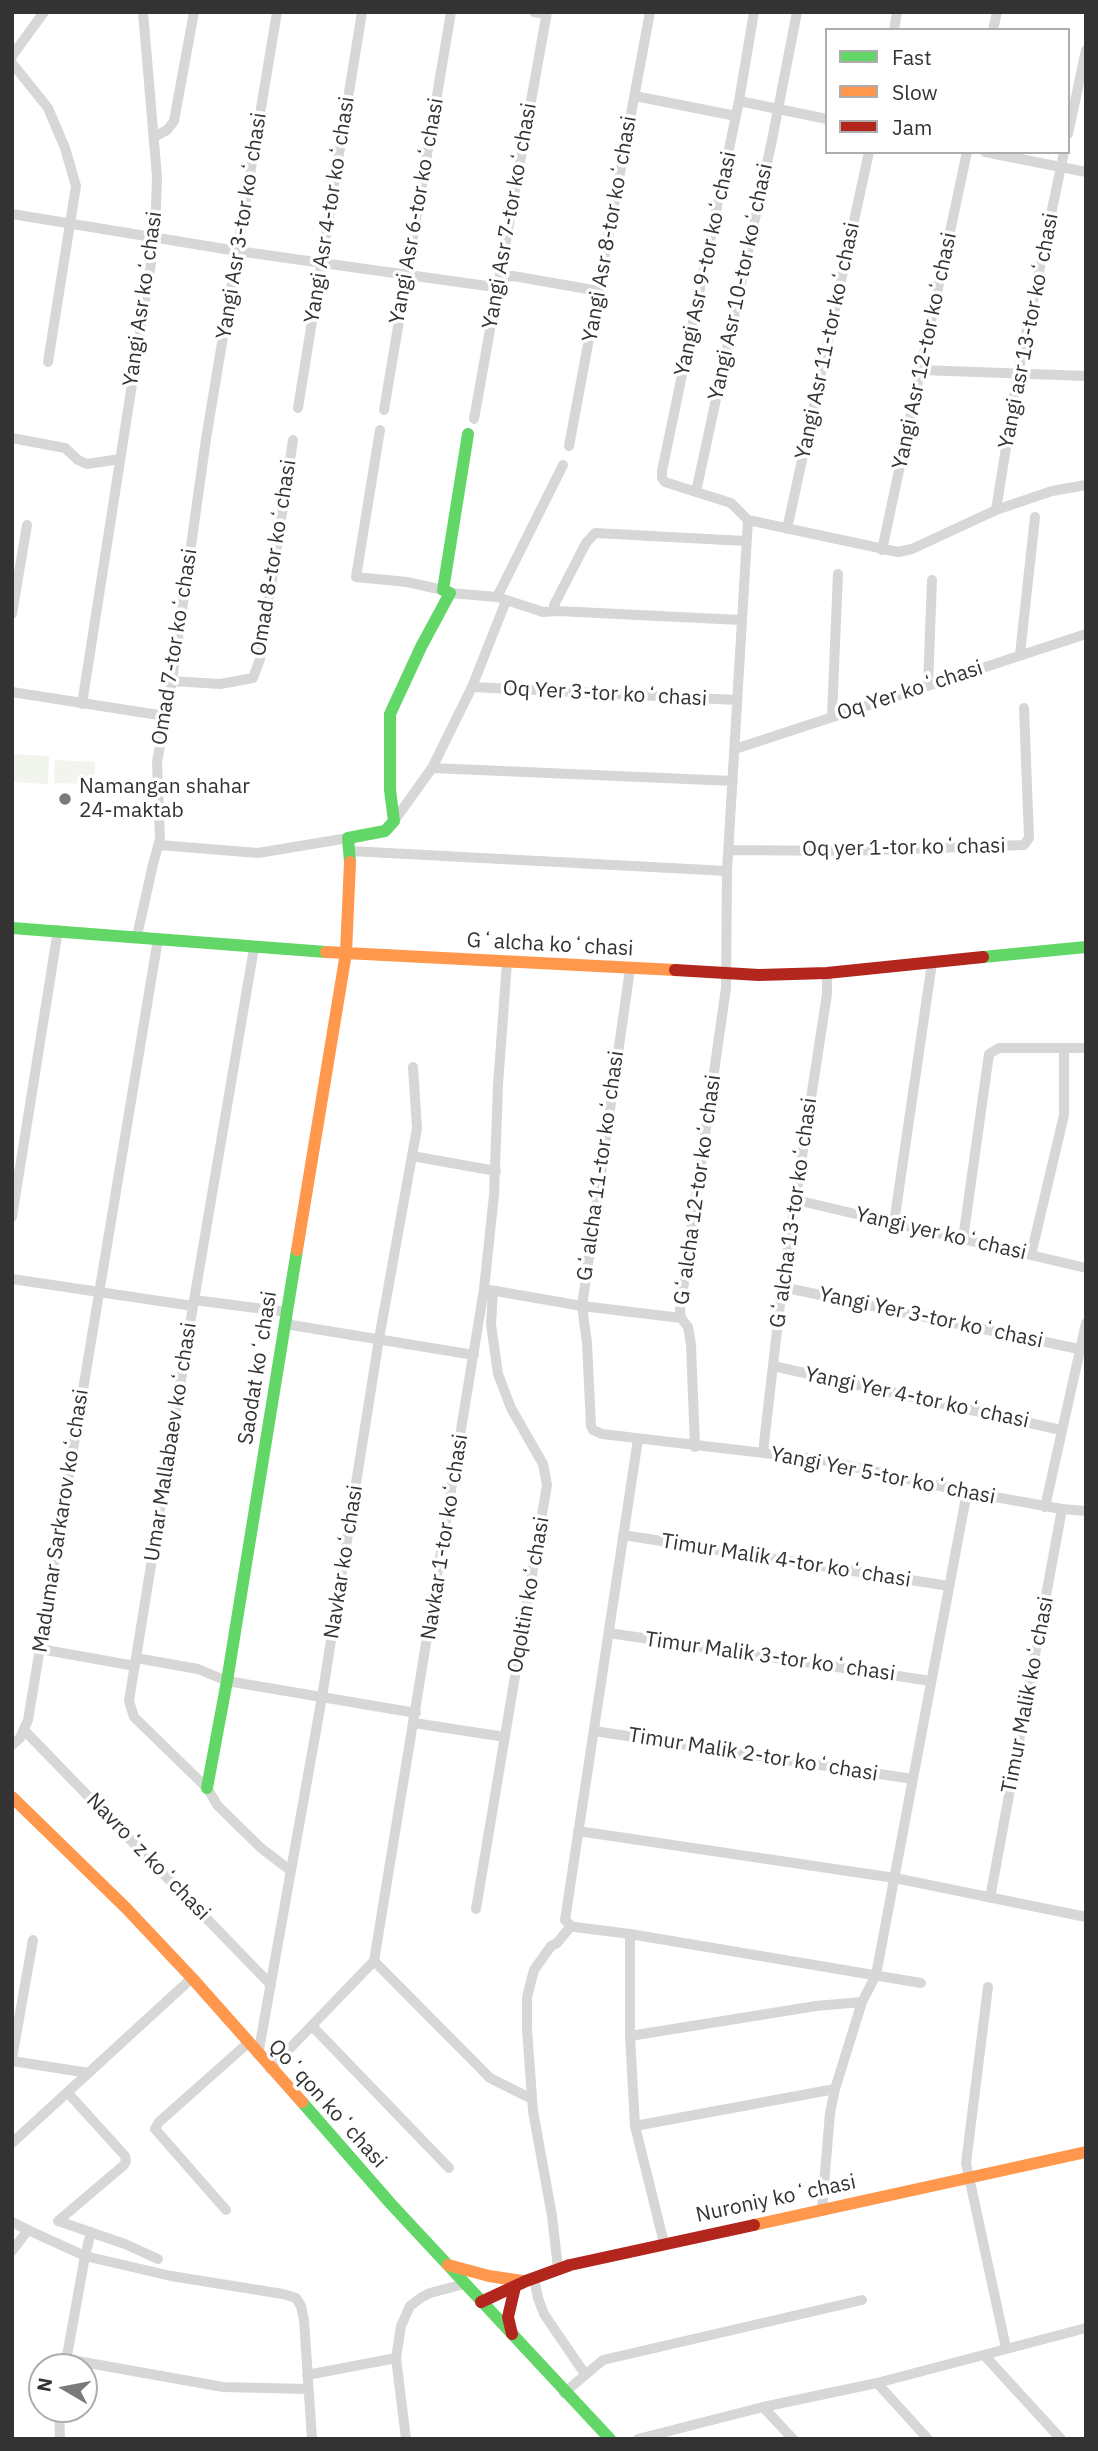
<!DOCTYPE html>
<html>
<head>
<meta charset="utf-8">
<style>
	body { margin:0 }
	#map { position:relative; width:1098px; height:2451px; overflow:hidden; background:#fff; font-family:"IBM Plex Sans",sans-serif }
	canvas { display:block }
	.frame { position:absolute; inset:0; border:14px solid #333; pointer-events:none }
	.legend { position:absolute; left:825px; top:28px; width:245px; height:126px; box-sizing:border-box; background:#fff; border:2px solid #adadad; margin:0; padding:9px 12px; list-style:none; font-size:21px; color:#333 }
	.legend li { display:flex; align-items:center; gap:14px; height:35px }
	.legend b { width:35px; border:2px solid #adadad }
	.north { position:absolute; left:28px; top:2353px; width:70px; height:70px; box-sizing:border-box; background:#fff; border:2px solid #adadad; border-radius:50%; rotate:280deg; font-size:19px; font-weight:700; line-height:28px; text-align:center; color:#333 }
	.north::after { content:''; display:block; margin:auto; width:24px; height:32px; background:#7a7a7a; clip-path:polygon(50% 0,100% 100%,50% 72%,0 100%) }
</style>
</head>
<body>
<div id="map">
<canvas width="1098" height="2451"></canvas>
<div class="frame"></div>
<ul class="legend">
<li><b style="height:9px;background:#63d668"></b>Fast</li>
<li><b style="height:9px;background:#ff974d"></b>Slow</li>
<li><b style="height:9px;background:#b3261e"></b>Jam</li>
</ul>
<div class="north">N</div>
</div>
<script>
const g = document.querySelector('canvas').getContext('2d');
g.lineJoin = 'round';
function fillPath(path, color) { g.fillStyle = color; g.fill(path, 'evenodd'); }
const toPath = rows => new Path2D(rows.map(r => 'M' + r).join(''));
function trace(path, color, width, dash) { g.strokeStyle = color; g.lineWidth = width; g.lineCap = dash ? 'butt' : 'round'; g.setLineDash(dash || []); g.stroke(path); }
function write(font, color, halo, rows, align = 'center') {
  g.font = font + ' "IBM Plex Sans",sans-serif'; g.lineWidth = 7; g.setLineDash([]); g.textBaseline = 'middle'; g.strokeStyle = halo; g.fillStyle = color; for (const [text, x, y, turn = 0] of rows) {
    g.save(); g.translate(x, y); g.rotate((+turn || 0) * Math.PI / 180); g.textAlign = isNaN(turn) ? turn : align; if (halo) g.strokeText(text, 0, 0); g.fillText(text, 0, 0); g.restore();
  }
}
fillPath(toPath([
	[12,754,49,756,48,784,12,782],
	[55,760,95,762,94,784,54,783]
]), '#f1f5ed');
trace(toPath([
	[534,12,546,14],
	[797,12,772,140,696,492,731,503,748,520,898,552,912,549,996,510,1052,491,1086,485],
	[894,30,897,12],
	[993,30,997,12],
	[12,56,44,12],
	[12,63,48,108,65,148,76,186,48,362],
	[635,96,736,116],
	[739,101,827,119],
	[1068,134,1086,50],
	[154,137,167,130,174,121,194,12],
	[985,152,1086,172],
	[12,214,237,251,487,286,493,285,503,277,513,276,599,291],
	[921,370,1086,376],
	[298,408,362,12],
	[384,410,451,12],
	[474,419,547,12],
	[380,430,356,577,407,582,443,590],
	[12,438,65,448,78,460,87,464,120,459],
	[569,446,650,12],
	[696,492,665,482,662,478,662,471,739,101,754,12],
	[996,510,1018,373,1064,152],
	[787,529,869,152],
	[882,550,967,152],
	[450,593,497,597,563,465],
	[500,598,543,612,557,611],
	[12,614,27,525],
	[741,620,557,611,554,605,586,543,595,533,745,541],
	[1020,654,1035,517],
	[172,681,220,684,253,678,260,659,293,440],
	[928,686,932,580],
	[472,687,737,700],
	[12,692,165,716],
	[82,704,155,237,157,177,143,12],
	[832,716,838,574],
	[735,749,1086,634],
	[432,768,733,781],
	[394,821,432,768,472,687,506,601],
	[159,845,258,853,348,838],
	[729,850,847,851,1024,845,1029,838,1024,708],
	[350,851,727,871],
	[137,936,153,864,160,839,157,762,172,681,206,439,277,12],
	[254,948,193,1306,129,1701,134,1717,207,1788,218,1806,261,1848,291,1871],
	[630,969,582,1306,681,1318],
	[412,1156,496,1171],
	[796,1200,1086,1268],
	[12,1217,58,930],
	[894,1223,932,963],
	[963,1239,989,1054,999,1048,1086,1048],
	[1031,1255,1064,1115,1064,1048],
	[12,1279,193,1306],
	[782,1287,1079,1349],
	[484,1289,582,1306,587,1343,591,1426,593,1430,602,1434,823,1460,967,1492,1062,1509,990,1898],
	[194,1300,287,1312],
	[285,1324,474,1355],
	[773,1366,1061,1430],
	[638,1439,565,1920,571,1926,575,1927,630,1934,921,1983],
	[695,1447,691,1345,688,1327,681,1318,680,1310,726,988,727,871,748,520],
	[763,1452,782,1287,827,994,827,973],
	[1045,1507,1086,1323],
	[1062,1509,1086,1511],
	[623,1535,949,1586],
	[609,1633,931,1681],
	[40,1649,135,1666],
	[136,1658,198,1669,227,1681,416,1713],
	[414,1723,505,1737],
	[24,1730,271,1985],
	[594,1731,913,1779],
	[12,1745,20,1738,28,1720,158,939],
	[578,1831,895,1878,1086,1917],
	[476,1909,547,1485,543,1464,511,1408,498,1374,491,1324,493,1291],
	[630,1934,630,2036,635,2126,664,2243],
	[374,1961,490,2078,532,2099],
	[988,1987,966,2163,1006,2348],
	[313,2027,449,2168],
	[630,2036,816,2006,862,2002],
	[258,2055,322,1697,379,1339,417,1128,413,1067],
	[12,2058,33,1940],
	[12,2061,89,2073],
	[270,2069,374,1961,484,1289,494,1195,498,1085,507,962],
	[68,2093,125,2156,126,2161,124,2165,58,2221,125,2244,158,2259],
	[635,2126,835,2089],
	[12,2143,192,1978],
	[822,2209,830,2113,835,2089,862,2002,876,1975,967,1492],
	[226,2210,155,2129,159,2122,248,2043],
	[12,2222,28,2230,12,2251],
	[28,2230,85,2256,65,2367],
	[91,2232,85,2256,171,2276,283,2294,296,2298,301,2306,304,2320,312,2439],
	[558,2268,552,2216,533,2111,527,2029,527,1997,534,1970,551,1946,557,1943,571,1926],
	[534,2278,538,2298,544,2314,585,2374],
	[984,2355,1061,2439],
	[66,2359,223,2387,308,2389],
	[307,2375,396,2358],
	[877,2383,928,2439],
	[564,2393,603,2360,862,2300],
	[763,2407,793,2439],
	[59,2409,60,2439],
	[406,2439,396,2358,401,2326,410,2306,422,2297,430,2293,464,2284],
	[638,2439,763,2407,877,2383,1086,2328]
]), '#d7d7d7', 10);
trace(toPath([
	[350,862,348,838,385,831,394,821,390,790,390,714,421,647,450,593,443,590,468,434],
	[12,928,326,952],
	[983,957,1086,947],
	[207,1788,227,1681,297,1250],
	[302,2102,391,2204,610,2439]
]), '#63d668', 12);
trace(toPath([
	[326,952,675,970],
	[297,1250,346,953,350,862],
	[12,1797,126,1908,192,1978,302,2102],
	[754,2225,1086,2152],
	[448,2265,489,2276,522,2281]
]), '#ff974d', 12);
trace(toPath([
	[675,970,759,975,827,973,983,957],
	[481,2302,526,2281,570,2265,754,2225],
	[512,2334,508,2317,515,2287]
]), '#b3261e', 12);
for (const [x, y, r, color] of [
	[65,799,7,"#7a7a7a"]
]) { const dot = new Path2D(); dot.arc(x, y, r, 0, 2 * Math.PI); g.fillStyle = color; g.fill(dot); trace(dot, '#fff', 2.5); }
write('21px', '#333', '#fff', [
	["Yangi Asr 4-tor koʻchasi",330,210,-81],
	["Yangi Asr 6-tor koʻchasi",417,211,-80],
	["Yangi Asr 7-tor koʻchasi",510,216,-80],
	["Yangi Asr 3-tor koʻchasi",242,226,-81],
	["Yangi Asr 8-tor koʻchasi",610,229,-80],
	["Yangi Asr 9-tor koʻchasi",706,264,-78],
	["Yangi Asr 10-tor koʻchasi",741,282,-78],
	["Yangi Asr koʻchasi",143,299,-82],
	["Yangi asr 13-tor koʻchasi",1029,331,-79],
	["Yangi Asr 11-tor koʻchasi",828,341,-78],
	["Yangi Asr 12-tor koʻchasi",925,351,-78],
	["Omad 8-tor koʻchasi",274,558,-81],
	["Omad 7-tor koʻchasi",175,647,-81],
	["Oq Yer koʻchasi",910,691,-18],
	["Oq Yer 3-tor koʻchasi",605,694,3],
	["Oq yer 1-tor koʻchasi",904,848,-1],
	["Gʻalcha koʻchasi",550,945,3],
	["Gʻalcha 11-tor koʻchasi",601,1166,-82],
	["Gʻalcha 12-tor koʻchasi",698,1190,-82],
	["Gʻalcha 13-tor koʻchasi",794,1213,-82],
	["Yangi yer koʻchasi",941,1234,13],
	["Yangi Yer 3-tor koʻchasi",931,1318,12],
	["Saodat koʻchasi",258,1368,-81],
	["Yangi Yer 4-tor koʻchasi",917,1398,12],
	["Umar Mallabaev koʻchasi",171,1442,-81],
	["Yangi Yer 5-tor koʻchasi",883,1476,11],
	["Madumar Sarkarov koʻchasi",61,1521,-81],
	["Navkar 1-tor koʻchasi",445,1537,-81],
	["Timur Malik 4-tor koʻchasi",786,1561,9],
	["Navkar koʻchasi",344,1562,-81],
	["Oqoltin koʻchasi",529,1595,-80],
	["Timur Malik 3-tor koʻchasi",770,1657,8],
	["Timur Malik koʻchasi",1028,1695,-79],
	["Timur Malik 2-tor koʻchasi",753,1755,9],
	["Navroʻz koʻchasi",148,1857,46],
	["Qoʻqon koʻchasi",327,2104,48],
	["Nuroniy koʻchasi",776,2199,-12]
]);
write('21px', '#333', '#fff', [
	["Namangan shahar",79,787],
	["24-maktab",79,811]
], 'left');
</script>
</body>
</html>
